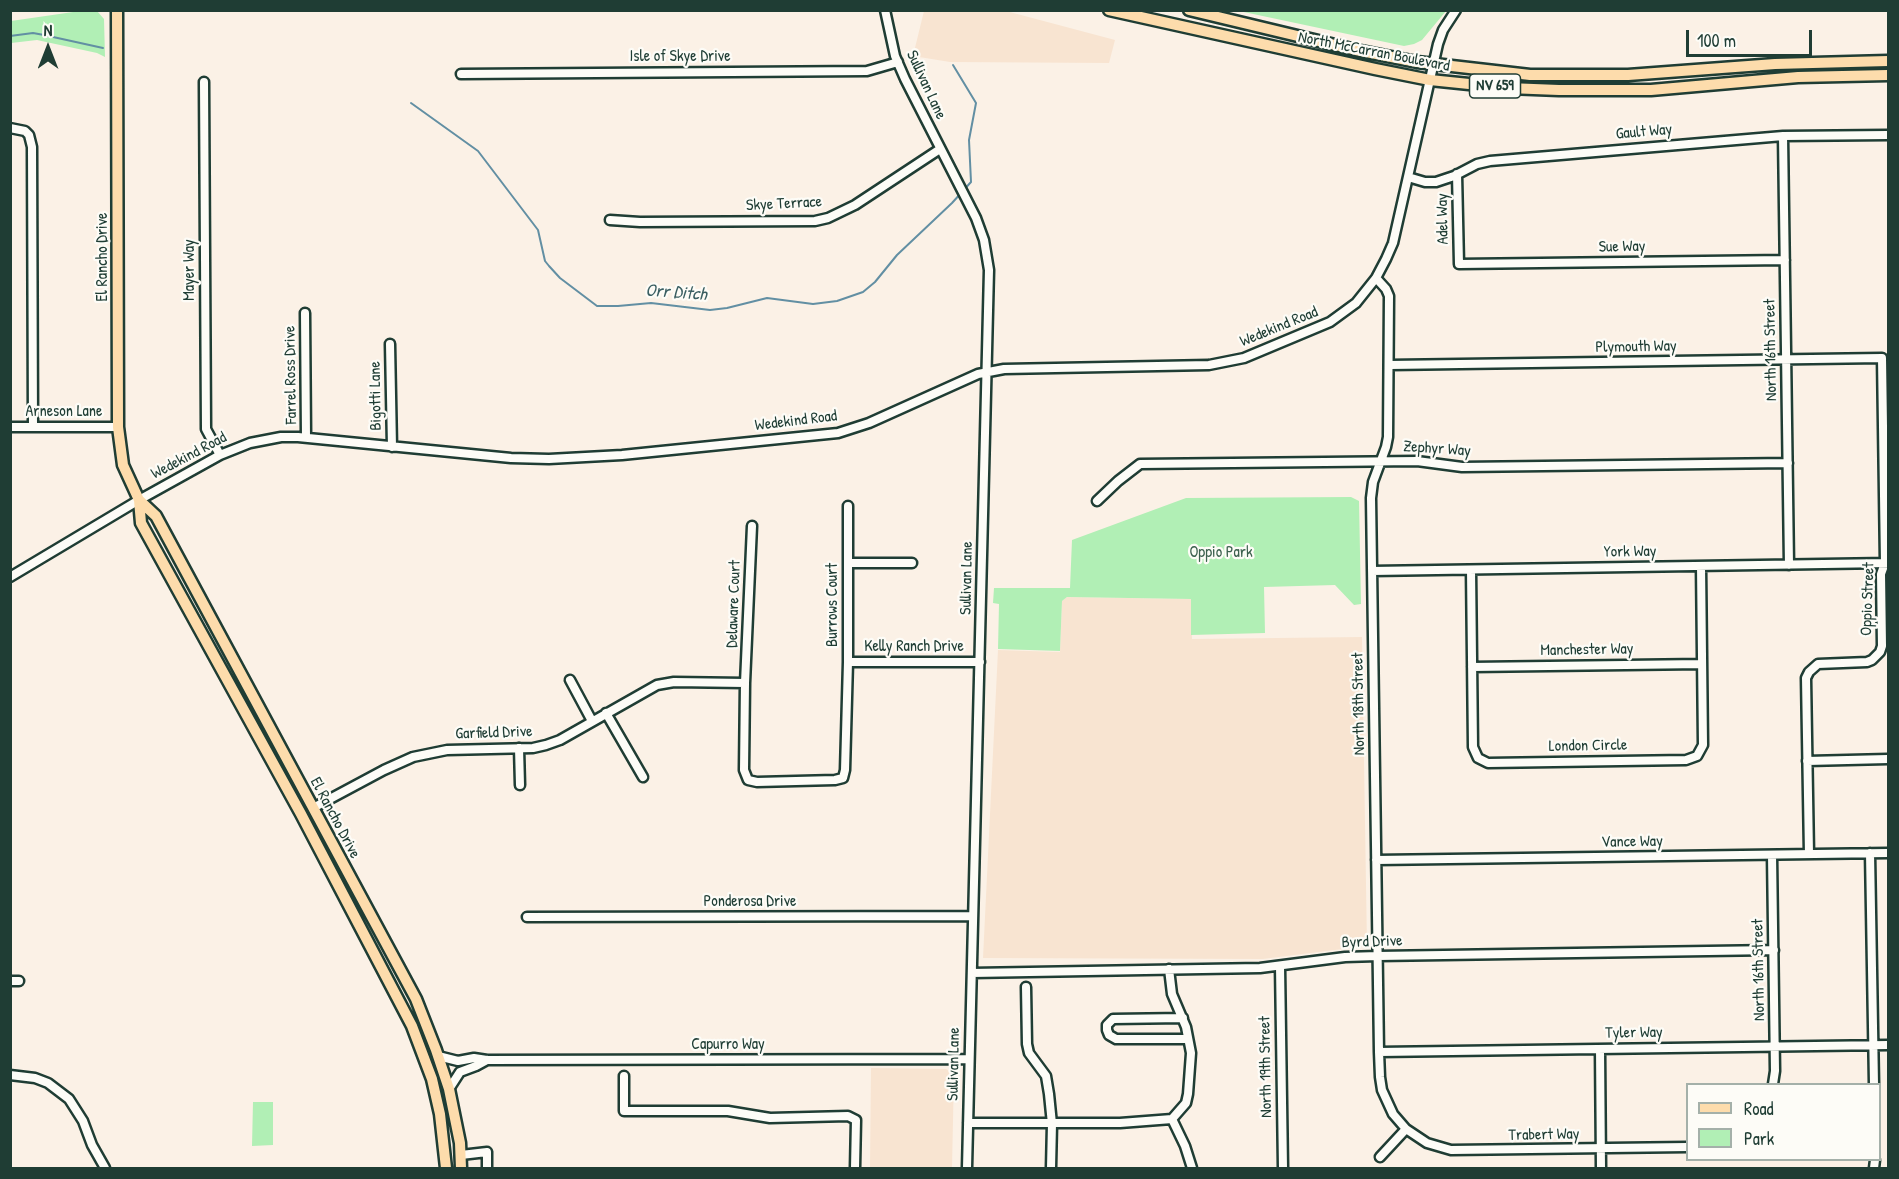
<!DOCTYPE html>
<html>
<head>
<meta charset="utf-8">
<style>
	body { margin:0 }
	#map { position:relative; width:1899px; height:1179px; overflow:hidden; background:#fbf1e6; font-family:"Patrick Hand",sans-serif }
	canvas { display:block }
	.frame { position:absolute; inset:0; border:12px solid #1f3d34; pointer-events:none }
	.legend { position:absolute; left:1686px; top:1083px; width:195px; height:78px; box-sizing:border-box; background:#fdfcf7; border:2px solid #a4b0a9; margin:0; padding:8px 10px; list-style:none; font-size:18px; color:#1f3d34 }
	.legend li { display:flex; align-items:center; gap:12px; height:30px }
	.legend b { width:30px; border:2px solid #a4b0a9 }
	.north { position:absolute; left:18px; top:18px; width:60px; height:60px; -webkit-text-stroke:4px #fdfcf7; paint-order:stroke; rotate:0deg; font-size:16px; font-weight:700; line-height:24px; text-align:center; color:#1f3d34 }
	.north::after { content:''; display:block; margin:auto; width:21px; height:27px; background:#1f3d34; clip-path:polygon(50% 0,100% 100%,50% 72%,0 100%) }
	.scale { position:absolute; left:1686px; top:30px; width:126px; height:27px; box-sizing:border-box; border:3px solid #1f3d34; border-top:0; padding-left:8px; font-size:18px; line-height:21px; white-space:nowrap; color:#1f3d34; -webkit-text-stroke:4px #fdfcf7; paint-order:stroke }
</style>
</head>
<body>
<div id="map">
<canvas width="1899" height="1179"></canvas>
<div class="frame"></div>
<ul class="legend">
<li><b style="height:8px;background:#fddcac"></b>Road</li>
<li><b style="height:16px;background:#b1efb5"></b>Park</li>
</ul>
<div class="north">N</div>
<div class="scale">100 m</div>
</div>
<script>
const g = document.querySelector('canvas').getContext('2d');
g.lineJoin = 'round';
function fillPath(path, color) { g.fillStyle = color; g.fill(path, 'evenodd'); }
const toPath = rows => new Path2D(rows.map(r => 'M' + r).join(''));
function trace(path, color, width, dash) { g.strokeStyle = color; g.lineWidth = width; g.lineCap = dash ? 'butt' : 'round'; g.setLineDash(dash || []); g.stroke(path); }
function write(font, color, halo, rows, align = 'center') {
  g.font = font + ' "Patrick Hand",sans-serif'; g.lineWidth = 4.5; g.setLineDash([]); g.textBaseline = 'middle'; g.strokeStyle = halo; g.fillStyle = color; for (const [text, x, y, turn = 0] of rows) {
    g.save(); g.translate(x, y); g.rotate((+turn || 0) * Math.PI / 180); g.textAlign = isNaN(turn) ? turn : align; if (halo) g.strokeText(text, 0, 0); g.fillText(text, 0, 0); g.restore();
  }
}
fillPath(toPath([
	[924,11,1006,11,1115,40,1109,63,950,62,913,56],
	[1067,597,1191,599,1192,639,1362,637,1367,946,1263,959,983,958,998,650,1060,652,1062,601],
	[871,1068,946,1069,954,1073,952,1168,870,1168]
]), '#f8e4d1');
fillPath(toPath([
	[80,11,97,11,104,19,105,57,97,53,37,40,11,43,11,21],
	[1239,11,1446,11,1422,40,1414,44,1404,46],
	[1351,497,1359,501,1361,604,1354,605,1335,585,1264,587,1265,633,1191,635,1191,599,1067,597,1062,601,1060,651,998,649,999,604,993,603,994,588,1070,588,1072,540,1186,498],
	[253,1102,273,1102,273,1145,252,1146]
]), '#b1efb5');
trace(toPath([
	[10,36,33,33,44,35,103,48],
	[411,103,478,151,538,230,545,261,549,266,560,278,597,306,618,306,651,303,710,310,727,308,767,298,813,304,837,301,863,292,875,282,897,255,952,203,971,182,969,140,976,103,953,65]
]), '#628fa3', 2);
const minor = toPath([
	[885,10,895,56,905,79,976,218,984,240,989,270,967,1168],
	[461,74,867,71,898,62],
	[204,82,206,429,220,455],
	[10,128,25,131,29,135,32,147,33,427],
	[1783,136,1789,565],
	[1457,174,1459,264,1785,260],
	[1408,177,1425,182,1436,182,1454,176,1477,164,1490,161,1783,136,1888,135],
	[610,220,640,222,815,221,828,218,855,205,940,149],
	[1376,278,1386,289,1389,296,1388,437,1386,447,1373,482,1371,498,1379,1052,1380,1077,1382,1090,1393,1114,1406,1129,1427,1143,1451,1150,1688,1147],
	[305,313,306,437],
	[390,344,392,447],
	[1390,365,1882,358,1885,563,1881,574,1882,646,1880,652,1872,660,1867,662,1818,664,1809,672,1806,678,1809,854],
	[10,427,118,427],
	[1097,501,1118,481,1140,464,1417,461,1462,467,1788,463],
	[752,526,745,683,744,770,748,780,757,782,835,780,843,778,845,770,848,662,848,506],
	[848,563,912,563],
	[1471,570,1473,747,1478,758,1488,763,1686,760,1697,756,1703,745,1701,566],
	[1372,571,1888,563],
	[10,577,139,500,220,455,250,443,281,437,298,437,511,458,549,459,622,455,838,433,869,423,978,374,1004,369,1209,365,1244,358,1330,322,1356,303,1376,278,1386,259,1393,243,1438,44,1443,30,1456,10],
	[848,662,980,662],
	[1472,667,1702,664],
	[570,680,592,721],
	[606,713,643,777],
	[519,748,520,785],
	[1807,761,1888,759],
	[313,808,384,770,413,757,447,750,533,748,546,745,560,740,657,685,674,682,745,683],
	[1870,853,1874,1084],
	[1772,855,1775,1071,1773,1084],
	[1376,860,1888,853],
	[527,917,973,916],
	[1280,966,1283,1168],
	[972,973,1260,968,1345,957,1378,956,1774,950],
	[10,981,19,981],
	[1026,987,1027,1044,1029,1053,1046,1076,1049,1094,1052,1124,1051,1168],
	[1183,1018,1113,1019,1107,1025,1107,1030,1109,1035,1116,1039,1188,1039],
	[1600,1049,1601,1168],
	[1379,1052,1888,1045],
	[438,1056,458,1061,474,1058,487,1060,969,1059],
	[10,1075,35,1078,48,1083,69,1099,83,1121,92,1145,105,1168],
	[624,1076,624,1111,728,1111,770,1118,848,1116,856,1120,855,1168],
	[449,1089,460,1072,476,1066,487,1060],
	[1172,1119,1185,1146,1192,1168],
	[968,1123,1120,1123,1172,1119,1186,1103,1188,1094,1191,1053,1186,1027,1172,994,1169,969],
	[461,1155,487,1152,487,1168],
	[1380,1157,1406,1129],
	[1874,1168,1875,1160]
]);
const major = toPath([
	[117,10,118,427,123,465,139,500,156,516,416,999,436,1050,449,1089,460,1143,461,1168],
	[1109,10,1375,69,1430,80,1508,88,1559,90,1651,90,1798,77,1888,75],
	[1189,10,1356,50,1417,62,1530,75,1628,75,1775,64,1888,61],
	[139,500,141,523,301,814,412,1026,432,1079,440,1114,446,1168]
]);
trace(minor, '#1f3d34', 13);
trace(major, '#1f3d34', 15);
trace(minor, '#fdfcf7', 8);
trace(major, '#fddcac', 10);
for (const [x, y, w] of [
	[1495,86,51]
]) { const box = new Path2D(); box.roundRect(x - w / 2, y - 12, w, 24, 4.5); g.fillStyle = '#fdfcf7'; g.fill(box); trace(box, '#1f3d34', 1.5); }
write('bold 15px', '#1f3d34', null, [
	["NV 659",1495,86]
]);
write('16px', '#1f3d34', '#fdfcf7', [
	["North McCarran Boulevard",1374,52,11],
	["Isle of Skye Drive",680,57],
	["Sullivan Lane",926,85,65],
	["Gault Way",1644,132,-5],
	["Skye Terrace",784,204,-3],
	["Adel Way",1443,219,-91],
	["Sue Way",1622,247,-1],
	["El Rancho Drive",103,257,-90],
	["Mayer Way",190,270,-90],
	["Wedekind Road",1279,327,-22],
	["Plymouth Way",1636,347,-1],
	["North 16th Street",1771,350,-91],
	["Farrel Ross Drive",291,375,-91],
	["Bigotti Lane",376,396,-91],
	["Arneson Lane",64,412],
	["Wedekind Road",796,421,-7],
	["Zephyr Way",1437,449,4],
	["Wedekind Road",189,456,-28],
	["York Way",1630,552,-1],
	["Sullivan Lane",967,578,-89],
	["Oppio Street",1868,599,-88],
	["Delaware Court",734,604,-88],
	["Burrows Court",833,605,-90],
	["Kelly Ranch Drive",914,647],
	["Manchester Way",1587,650,-1],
	["North 18th Street",1359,704,-91],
	["Garfield Drive",494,733,-2],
	["London Circle",1588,746,-1],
	["El Rancho Drive",335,818,62],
	["Vance Way",1632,842,-1],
	["Ponderosa Drive",750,902],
	["Byrd Drive",1372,942,-2],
	["North 16th Street",1759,970,-91],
	["Tyler Way",1634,1033,-1],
	["Capurro Way",728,1045],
	["Sullivan Lane",954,1064,-89],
	["North 19th Street",1266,1067,-91],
	["Trabert Way",1544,1135,-1]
]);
write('16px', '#3c614e', '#fdfcf7', [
	["Oppio Park",1221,553]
]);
write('italic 18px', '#3b5f62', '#fdfcf7', [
	["Orr Ditch",676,293,4]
]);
</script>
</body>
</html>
